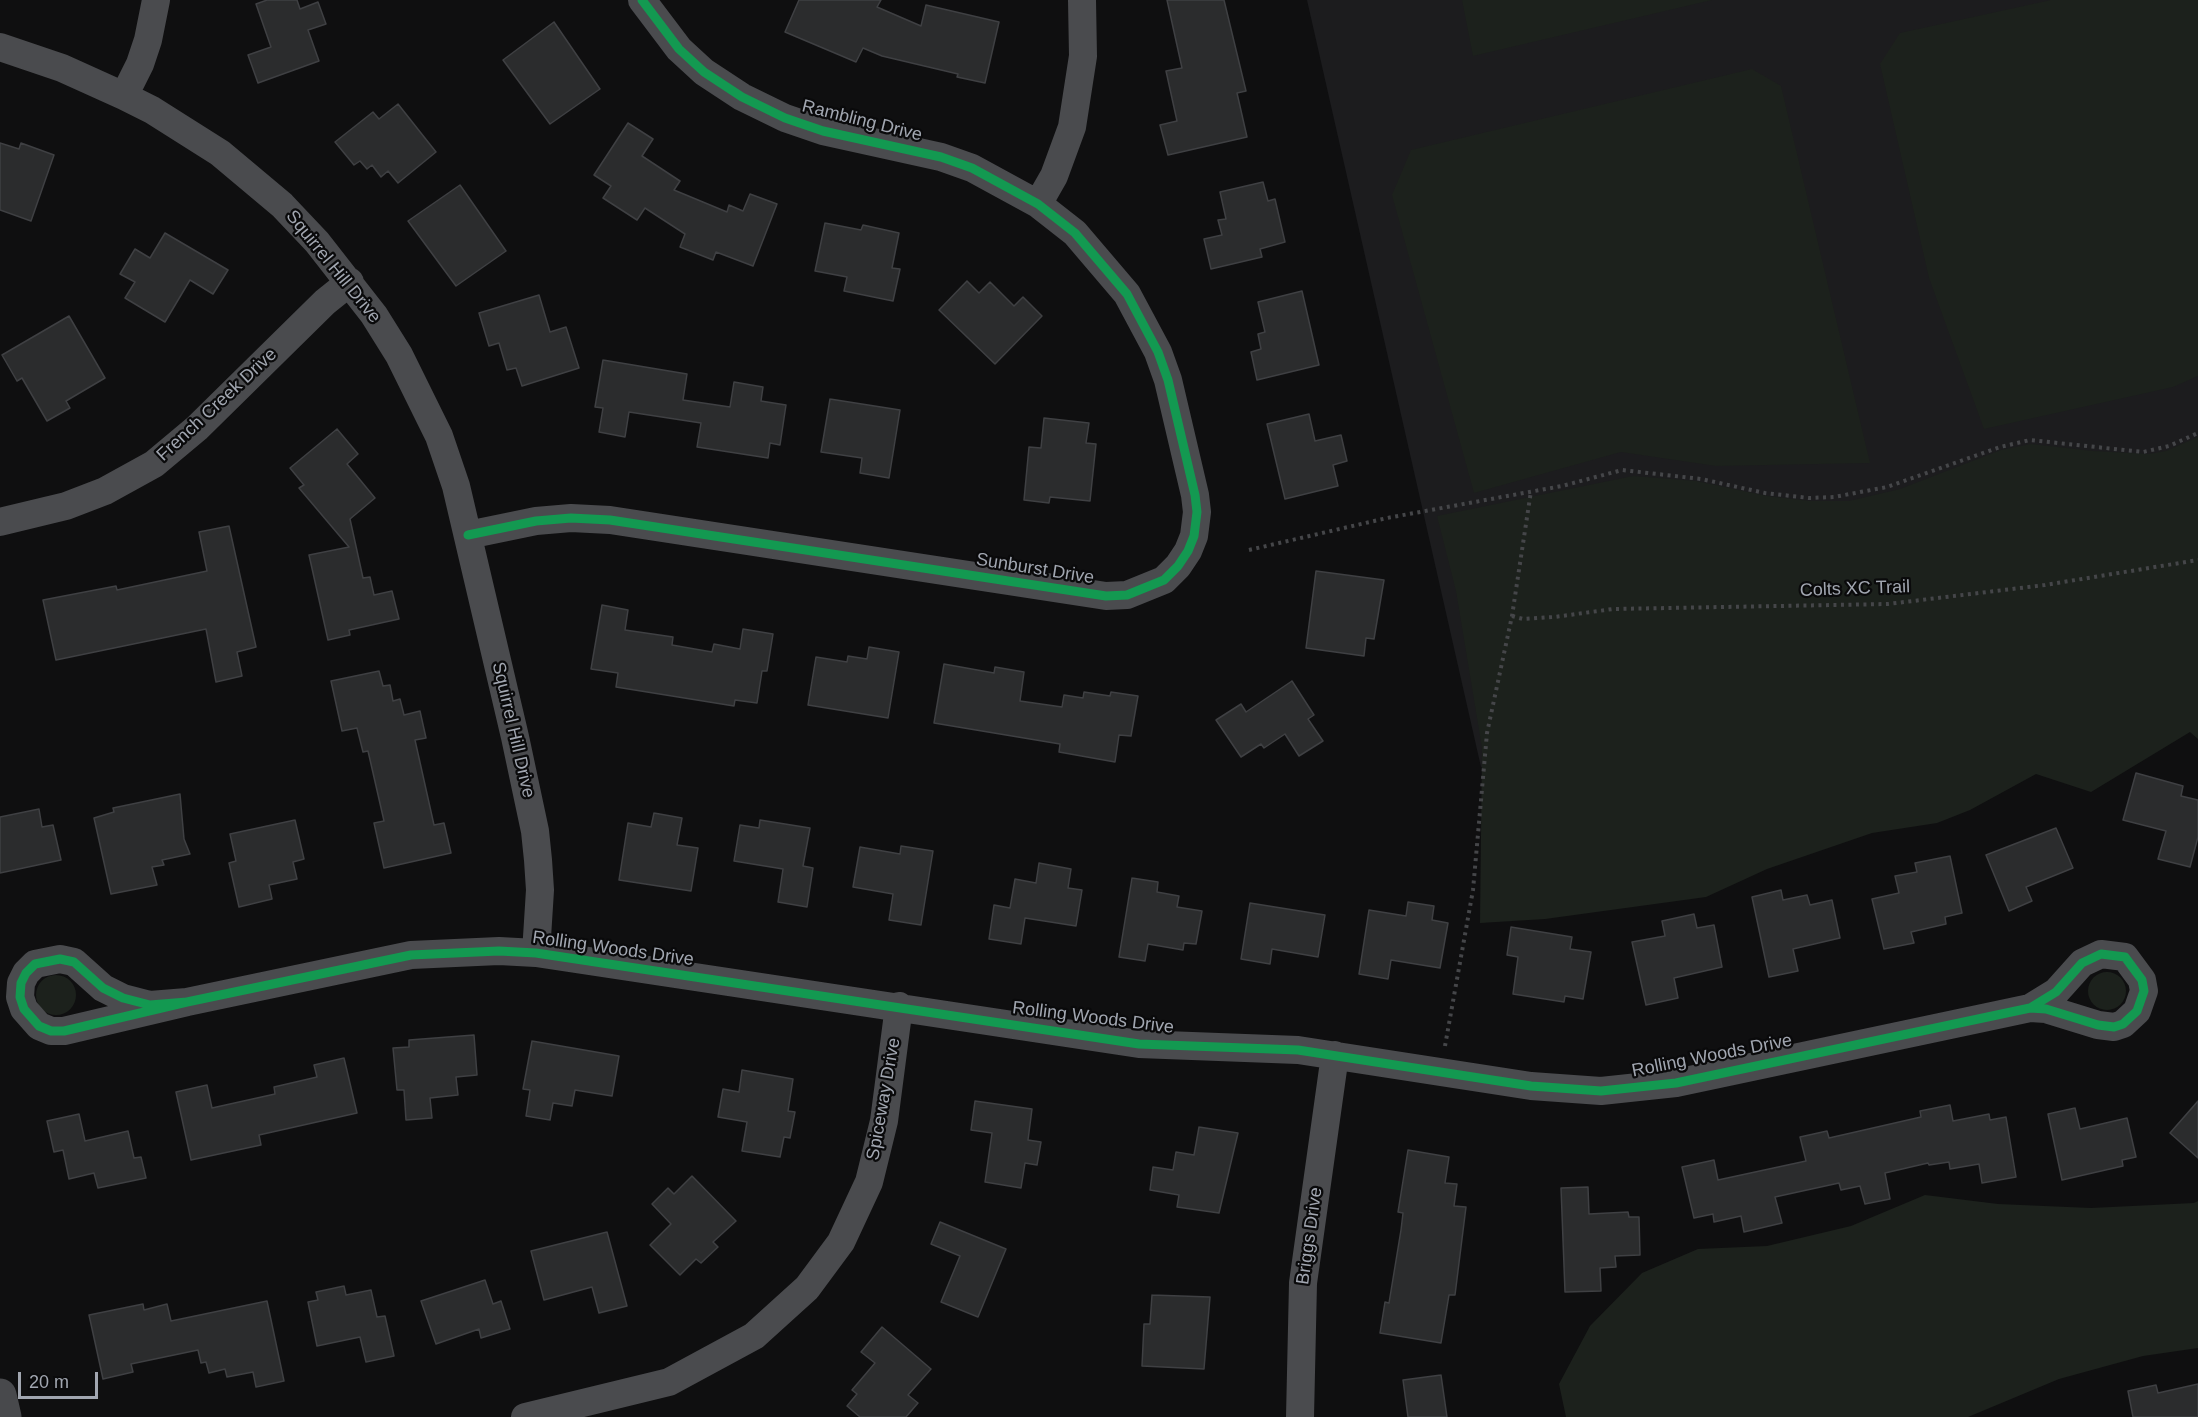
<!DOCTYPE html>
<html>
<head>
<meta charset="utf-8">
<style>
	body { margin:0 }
	#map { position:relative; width:2198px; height:1417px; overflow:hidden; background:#0f0f10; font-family:Arial,sans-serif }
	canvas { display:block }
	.scale { position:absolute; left:18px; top:1372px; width:80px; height:27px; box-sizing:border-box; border:3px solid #a1a6b0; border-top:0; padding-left:8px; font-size:18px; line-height:21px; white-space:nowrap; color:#a1a6b0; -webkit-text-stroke:4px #0a0a0b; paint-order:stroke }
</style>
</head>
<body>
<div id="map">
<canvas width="2198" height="1417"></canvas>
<div class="scale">20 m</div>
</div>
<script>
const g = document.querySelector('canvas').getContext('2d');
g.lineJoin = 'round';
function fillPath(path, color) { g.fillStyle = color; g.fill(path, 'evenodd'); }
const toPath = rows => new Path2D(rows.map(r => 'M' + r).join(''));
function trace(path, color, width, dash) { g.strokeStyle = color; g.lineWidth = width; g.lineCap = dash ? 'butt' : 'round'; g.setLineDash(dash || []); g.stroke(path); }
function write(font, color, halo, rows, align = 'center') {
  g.font = font + ' Arial,sans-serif'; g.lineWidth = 4.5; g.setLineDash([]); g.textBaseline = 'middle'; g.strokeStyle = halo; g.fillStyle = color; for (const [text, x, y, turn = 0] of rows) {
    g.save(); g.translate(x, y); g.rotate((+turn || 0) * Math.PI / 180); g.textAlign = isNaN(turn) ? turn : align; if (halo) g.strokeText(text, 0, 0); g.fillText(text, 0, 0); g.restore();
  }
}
fillPath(toPath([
	[1307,0,2198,0,2198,617,1481,767]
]), '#1c1c1e');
fillPath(toPath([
	[1462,0,1712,0,1473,56],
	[2051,0,2198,0,2198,376,2173,387,1984,429,1929,278,1880,64,1900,33],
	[1752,69,1781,86,1870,463,1716,466,1621,452,1474,493,1392,195,1411,150],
	[2198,437,2198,739,2190,732,2091,792,2036,774,1970,810,1937,823,1872,833,1767,869,1706,897,1545,919,1480,923,1482,748,1456,591,1437,516,1633,476,1696,481,1767,496,1810,501,1849,501,1900,489,2001,450,2031,444,2093,451,2149,454,2166,451],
	'2088 991a19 19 0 1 1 38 0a19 19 0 1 1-38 0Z',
	'36 995a20 20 0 1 1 40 0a20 20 0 1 1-40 0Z',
	[1925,1195,1998,1204,2091,1208,2194,1203,2198,1201,2198,1348,2143,1356,2059,1379,1968,1417,1566,1417,1559,1384,1590,1326,1642,1273,1698,1249,1767,1246,1851,1226]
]), '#1c211c');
const building = toPath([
	[267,0,297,0,300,9,318,2,326,24,308,30,319,61,258,83,248,55,271,47,256,4,267,0],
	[799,0,881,0,877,7,921,26,926,5,999,22,985,83,957,77,958,74,882,56,863,48,856,62,785,32,799,0],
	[1167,0,1224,0,1246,91,1237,93,1247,137,1168,155,1160,125,1177,121,1166,71,1182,68,1167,0],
	[554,22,600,89,550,124,503,60,554,22],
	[398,104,436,152,398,183,388,171,381,177,372,165,367,169,360,161,354,165,335,142,373,112,379,119,398,104],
	[628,123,653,139,642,156,680,181,674,190,727,212,729,205,743,211,750,194,777,204,753,266,716,252,713,260,680,247,685,234,645,208,637,220,603,198,611,186,594,175,628,123],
	[0,143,19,149,21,143,54,155,31,221,0,210,0,143],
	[1263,182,1268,201,1275,199,1285,242,1260,249,1262,257,1211,269,1204,239,1222,235,1218,220,1226,219,1220,192,1263,182],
	[460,185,506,251,456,286,408,221,460,185],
	[825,223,861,230,863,225,899,233,892,268,900,269,893,301,844,291,847,277,815,271,825,223],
	[165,233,228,270,213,294,190,280,165,322,125,298,135,282,120,274,135,249,150,258,165,233],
	[967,281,979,293,990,282,1014,306,1023,297,1042,316,995,364,939,310,967,281],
	[1302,291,1319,365,1257,380,1251,352,1261,349,1258,334,1265,332,1258,302,1302,291],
	[539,295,550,332,566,327,579,368,522,386,516,368,507,370,499,343,489,346,479,313,539,295],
	[69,316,105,378,66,401,70,408,47,421,22,378,17,381,2,355,69,316],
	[603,360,687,374,683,400,730,407,734,382,763,387,761,401,786,405,780,445,770,443,768,458,697,447,701,423,629,412,625,437,599,432,603,408,595,407,603,360],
	[830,399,900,410,889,478,860,473,862,458,821,452,830,399],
	[1309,414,1315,441,1341,435,1347,461,1333,465,1338,486,1285,499,1267,424,1309,414],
	[1044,418,1089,423,1086,443,1096,444,1090,501,1050,497,1049,503,1024,500,1029,447,1041,448,1044,418],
	[337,429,358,454,347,464,375,498,350,519,363,578,370,577,374,595,392,591,399,619,349,630,350,635,328,640,309,555,349,547,299,488,304,485,290,468,337,429],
	[229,526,256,647,237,652,242,676,216,682,206,629,56,660,43,600,116,586,117,590,207,571,199,532,229,526],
	[1316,571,1384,580,1374,639,1366,638,1364,656,1306,648,1316,571],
	[602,605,628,610,625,630,673,637,672,645,712,652,714,644,740,649,743,629,773,634,767,671,762,671,757,703,735,700,734,706,616,687,618,673,591,669,602,605],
	[869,647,899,652,888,718,808,705,816,657,847,662,848,656,867,659,869,647],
	[944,664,994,673,995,667,1024,672,1020,701,1062,707,1064,695,1083,698,1084,692,1110,696,1111,692,1138,696,1131,736,1119,735,1115,762,1059,752,1060,744,934,723,944,664],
	[379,671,383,686,390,685,393,701,400,699,404,715,420,711,426,738,415,740,434,825,444,823,451,853,384,868,374,823,384,821,368,751,363,752,357,728,342,731,331,681,379,671],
	[1292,681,1314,715,1308,719,1323,741,1299,756,1285,734,1264,748,1261,744,1241,757,1216,720,1241,704,1246,712,1292,681],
	[2136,773,2183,786,2181,796,2198,800,2198,837,2190,867,2158,859,2166,831,2123,820,2136,773],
	[180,794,184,839,190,854,162,860,164,865,152,867,157,885,111,894,94,818,114,812,113,808,180,794],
	[39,809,42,827,53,825,61,860,0,873,0,817,39,809],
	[654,813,682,818,677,845,698,848,691,891,619,880,628,823,651,827,654,813],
	[295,820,304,859,293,862,297,879,269,885,272,899,239,907,229,863,236,861,230,834,295,820],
	[760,820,810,828,803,866,813,868,807,907,778,902,783,869,734,861,740,825,759,828,760,820],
	[2056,828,2073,868,2026,887,2032,901,2009,911,1986,855,2056,828],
	[901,846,933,851,921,925,889,920,893,894,853,887,860,847,900,854,901,846],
	[1950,856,1962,913,1945,917,1946,924,1911,932,1914,943,1884,949,1872,899,1899,893,1895,876,1917,872,1915,863,1950,856],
	[1039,863,1071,869,1068,888,1082,890,1076,926,1025,918,1021,944,989,939,994,905,1010,908,1015,879,1036,883,1039,863],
	[1132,878,1158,882,1157,892,1179,896,1177,907,1202,911,1196,944,1184,943,1183,950,1148,944,1145,961,1119,957,1132,878],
	[1781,890,1783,900,1807,895,1810,905,1832,900,1840,938,1793,949,1798,971,1769,977,1752,897,1781,890],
	[1408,902,1434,906,1432,920,1448,923,1440,968,1391,960,1388,979,1359,974,1369,910,1406,916,1408,902],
	[1250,903,1325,915,1318,957,1272,949,1270,964,1241,959,1250,903],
	[1694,914,1697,928,1714,925,1722,967,1674,978,1678,998,1646,1005,1632,942,1665,936,1662,921,1694,914],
	[1511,927,1572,937,1570,949,1591,952,1583,999,1565,996,1564,1002,1513,994,1518,957,1507,955,1511,927],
	[474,1035,477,1075,456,1077,458,1095,430,1098,432,1118,406,1120,404,1090,397,1090,393,1048,409,1047,409,1040,474,1035],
	[532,1041,619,1056,612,1096,575,1090,572,1106,553,1103,550,1120,526,1116,530,1090,523,1089,532,1041],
	[344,1058,357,1113,259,1135,261,1145,191,1160,176,1092,207,1085,212,1108,275,1094,274,1087,317,1077,314,1065,344,1058],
	[742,1070,793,1079,788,1111,795,1112,790,1138,784,1137,780,1157,742,1151,747,1122,718,1117,723,1089,739,1092,742,1070],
	[975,1101,1032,1109,1028,1140,1041,1142,1037,1165,1025,1163,1021,1188,985,1182,992,1133,971,1130,975,1101],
	[2198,1101,2198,1158,2170,1133,2198,1101],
	[1950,1105,1953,1121,1989,1114,1990,1120,2006,1117,2016,1177,1982,1183,1979,1164,1950,1169,1949,1162,1929,1165,1928,1163,1885,1173,1890,1199,1865,1204,1860,1186,1841,1190,1839,1183,1775,1197,1782,1223,1744,1232,1741,1216,1714,1222,1713,1214,1694,1218,1682,1167,1714,1160,1718,1180,1806,1161,1800,1137,1827,1131,1829,1138,1921,1117,1920,1111,1950,1105],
	[2075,1108,2080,1129,2127,1118,2136,1157,2122,1160,2123,1166,2062,1180,2048,1114,2075,1108],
	[79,1114,85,1141,128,1131,134,1158,141,1157,146,1178,98,1188,94,1173,69,1179,63,1150,54,1152,47,1121,79,1114],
	[1199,1127,1238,1133,1219,1213,1177,1207,1179,1195,1150,1190,1153,1167,1173,1170,1176,1152,1194,1155,1199,1127],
	[1408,1150,1449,1157,1445,1183,1457,1184,1454,1206,1466,1207,1455,1295,1449,1295,1441,1343,1380,1333,1385,1302,1389,1303,1401,1230,1403,1213,1398,1212,1408,1150],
	[692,1176,736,1221,713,1242,718,1247,701,1263,696,1259,680,1275,650,1245,671,1224,652,1204,668,1188,674,1194,692,1176],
	[1588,1187,1589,1214,1628,1212,1629,1217,1639,1217,1640,1255,1615,1256,1616,1267,1600,1268,1601,1291,1565,1292,1561,1188,1588,1187],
	[940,1222,1006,1249,978,1317,941,1302,960,1256,931,1244,940,1222],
	[607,1232,627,1306,599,1313,592,1287,544,1300,531,1251,607,1232],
	[485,1280,493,1304,501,1301,510,1329,481,1338,479,1329,436,1344,421,1301,485,1280],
	[344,1286,346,1295,371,1290,377,1317,385,1316,394,1356,366,1362,360,1337,317,1346,308,1302,318,1300,316,1292,344,1286],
	[1152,1295,1210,1297,1204,1369,1142,1366,1144,1324,1150,1324,1152,1295],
	[267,1301,284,1381,256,1387,253,1372,227,1377,225,1369,209,1373,206,1362,201,1363,198,1350,131,1364,133,1372,103,1379,89,1315,143,1304,144,1310,167,1304,171,1321,267,1301],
	[882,1327,931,1369,908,1395,918,1403,906,1417,860,1417,847,1406,857,1394,852,1390,875,1363,861,1352,882,1327],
	[1441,1375,1447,1417,1408,1417,1403,1380,1441,1375],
	[2198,1384,2198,1417,2133,1417,2128,1391,2156,1385,2158,1393,2198,1384]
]);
fillPath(building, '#2b2c2d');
trace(building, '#3f4043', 1.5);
trace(toPath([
	[1249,550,1387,518,1562,486,1622,470,1701,479,1765,493,1809,498,1834,497,1887,487,2000,447,2030,440,2143,452,2169,446,2198,433],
	[1512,616,1523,619,1554,617,1613,609,1888,604,2045,585,2198,560],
	[1445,1046,1473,890,1487,733,1512,616,1531,491]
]), '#454649', 4, [3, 4.5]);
trace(toPath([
	[0,47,62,68,124,96,152,110,220,153,282,205,317,242,374,315,399,355,439,436,456,486,515,737,535,831,538,860,540,890,536,953],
	[124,96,140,64,148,40,156,0],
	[1038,204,1054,176,1072,127,1083,56,1082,0],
	[0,522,66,506,105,491,154,464,197,428,325,302,350,282],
	[468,535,536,521,571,518,610,520,1106,596,1127,595,1164,580,1178,566,1188,551,1194,536,1197,512,1195,495,1168,380,1158,352,1127,294,1075,233,1038,204,972,168,941,157,823,131,785,118,742,97,704,72,679,49,642,0],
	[187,1002,64,1031,51,1031,39,1026,24,1009,20,997,21,983,26,973,35,964,60,959,74,962,103,988,123,998,150,1005,187,1002,411,955,499,951,536,953,1139,1044,1298,1050,1531,1086,1601,1091,1676,1083,2030,1008,2046,1009,2098,1025,2114,1027,2123,1024,2137,1011,2144,991,2142,980,2125,957,2101,954,2082,963,2056,992,2030,1008],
	[525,1417,669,1382,754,1336,807,1288,841,1242,869,1182,884,1121,899,1006],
	[1300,1417,1303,1283,1335,1055]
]), '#4a4b4e', 28);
trace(toPath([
	[0,1395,5,1417]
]), '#48494c', 33);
trace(toPath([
	[468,535,536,521,571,518,610,520,1106,596,1127,595,1164,580,1178,566,1188,551,1194,536,1197,512,1195,495,1168,380,1158,352,1127,294,1075,233,1038,204,972,168,941,157,823,131,785,118,742,97,704,72,679,49,642,0],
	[187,1002,64,1031,51,1031,39,1026,24,1009,20,997,21,983,26,973,35,964,60,959,74,962,103,988,123,998,150,1005,187,1002,411,955,499,951,536,953,1139,1044,1298,1050,1531,1086,1601,1091,1676,1083,2030,1008,2046,1009,2098,1025,2114,1027,2123,1024,2137,1011,2144,991,2142,980,2125,957,2101,954,2082,963,2056,992,2030,1008]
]), '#139951', 9);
write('18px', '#a1a6b0', '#0a0a0b', [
	["Rambling Drive",862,121,14],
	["Squirrel Hill Drive",333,267,51],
	["French Creek Drive",217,405,-43],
	["Sunburst Drive",1035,569,9],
	["Colts XC Trail",1855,589,-2],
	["Squirrel Hill Drive",513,730,77],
	["Rolling Woods Drive",613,949,8],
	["Rolling Woods Drive",1093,1018,7],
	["Rolling Woods Drive",1712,1056,-11],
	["Spiceway Drive",884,1099,-80],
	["Briggs Drive",1310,1236,-82]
]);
</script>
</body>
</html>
